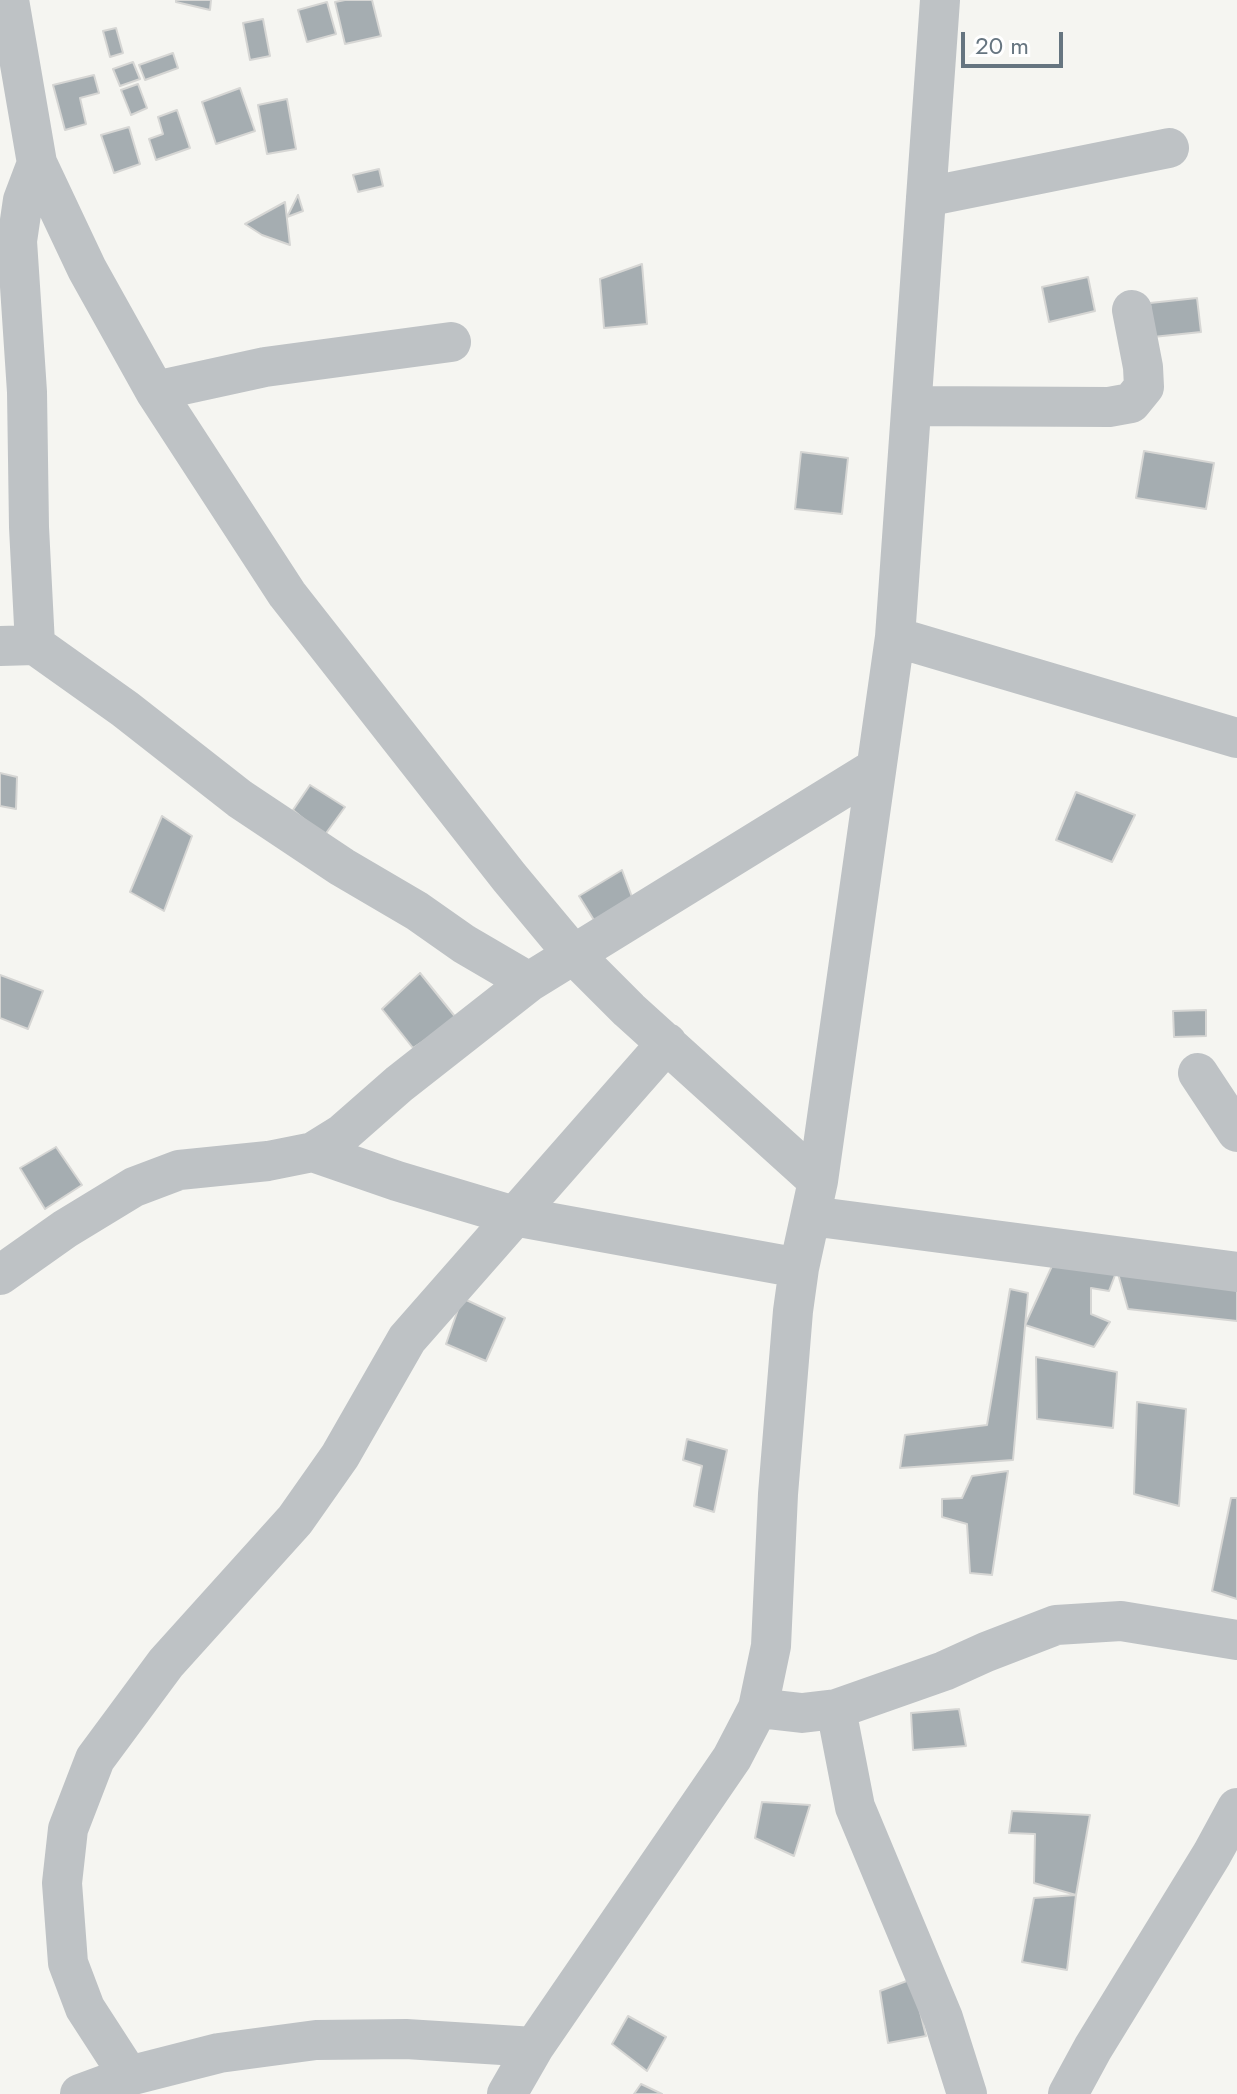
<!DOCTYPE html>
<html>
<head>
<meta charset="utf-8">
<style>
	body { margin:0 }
	#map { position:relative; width:1237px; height:2094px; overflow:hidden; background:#f5f5f1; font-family:Jost,sans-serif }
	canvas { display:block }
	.scale { position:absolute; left:961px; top:32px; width:102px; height:36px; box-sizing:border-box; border:4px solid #667580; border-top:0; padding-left:10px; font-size:24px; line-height:28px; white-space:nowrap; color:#667580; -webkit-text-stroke:6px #fff; paint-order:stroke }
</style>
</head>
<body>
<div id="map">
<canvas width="1237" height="2094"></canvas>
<div class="scale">20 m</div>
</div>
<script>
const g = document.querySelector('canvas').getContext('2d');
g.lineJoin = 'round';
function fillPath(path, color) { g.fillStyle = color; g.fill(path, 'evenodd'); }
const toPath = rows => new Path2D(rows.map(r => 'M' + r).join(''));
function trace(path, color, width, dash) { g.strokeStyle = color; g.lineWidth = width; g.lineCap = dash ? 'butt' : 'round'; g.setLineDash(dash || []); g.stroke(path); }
const building = toPath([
	[176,0,211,0,210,10,176,2,176,0],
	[345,0,372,0,381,36,345,44,335,2,345,0],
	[327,2,336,34,307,42,298,10,327,2],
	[263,19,270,56,250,60,243,23,263,19],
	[116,28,123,53,110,57,103,31,116,28],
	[173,53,178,68,145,80,139,65,173,53],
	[133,62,140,79,120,86,113,69,133,62],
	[94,75,99,93,80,98,86,124,65,130,53,85,94,75],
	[138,84,147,108,131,115,121,90,138,84],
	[240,88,255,131,216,144,202,102,240,88],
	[287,99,296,149,267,154,258,105,287,99],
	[177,110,190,148,156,160,149,139,163,134,158,117,177,110],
	[129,127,140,164,114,173,101,135,129,127],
	[379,169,383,186,358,192,353,175,379,169],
	[298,195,303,211,287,217,298,195],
	[285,202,290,245,262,235,245,224,285,202],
	[642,264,647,324,604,328,600,279,642,264],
	[1088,277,1095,311,1049,322,1042,287,1088,277],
	[1197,298,1201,332,1153,337,1150,303,1197,298],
	[1144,451,1214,463,1206,509,1136,498,1144,451],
	[801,452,848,458,842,514,795,509,801,452],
	[0,773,17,777,16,809,0,806,0,773],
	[310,785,345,807,324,836,293,810,310,785],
	[1076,792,1135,815,1112,862,1056,840,1076,792],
	[162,816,192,836,164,911,130,892,162,816],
	[622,870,635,905,597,925,579,896,622,870],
	[420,973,457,1019,413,1048,382,1009,420,973],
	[0,975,43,991,28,1029,0,1018,0,975],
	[1206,1010,1206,1036,1174,1037,1173,1011,1206,1010],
	[56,1147,82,1185,45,1209,20,1168,56,1147],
	[1052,1266,1117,1270,1109,1291,1091,1288,1091,1314,1110,1322,1094,1347,1025,1325,1052,1266],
	[1117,1270,1237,1284,1237,1321,1128,1309,1117,1270],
	[1010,1289,1028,1293,1013,1460,900,1468,905,1435,987,1425,1010,1289],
	[462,1298,505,1318,486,1361,446,1344,462,1298],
	[1036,1357,1117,1372,1113,1428,1037,1419,1036,1357],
	[1137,1402,1186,1409,1179,1506,1134,1494,1137,1402],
	[687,1439,727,1450,714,1512,694,1506,702,1466,683,1460,687,1439],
	[1008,1471,992,1575,970,1573,967,1524,942,1517,942,1499,962,1498,972,1476,1008,1471],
	[1231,1498,1237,1498,1237,1599,1212,1591,1231,1498],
	[959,1709,966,1746,913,1750,911,1713,959,1709],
	[762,1802,810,1805,794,1856,755,1838,762,1802],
	[1012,1811,1090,1815,1076,1895,1034,1883,1035,1834,1009,1833,1012,1811],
	[1076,1895,1067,1970,1022,1962,1034,1898,1076,1895],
	[912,1979,926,2036,888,2043,880,1991,912,1979],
	[628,2016,666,2037,647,2071,612,2044,628,2016],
	[641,2084,662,2094,634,2094,641,2084]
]);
fillPath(building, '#a5adb1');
trace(building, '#d6d6d4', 2);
trace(toPath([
	[9,0,37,163,87,269,155,391,287,594,509,877,574,955,629,1010,818,1181],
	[926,197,1169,148],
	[155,391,265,367,451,342],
	[912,406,1109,407,1131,403,1144,387,1143,367,1132,310],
	[895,637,1237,738],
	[35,645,29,527,27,392,17,241,23,200,37,163],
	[0,646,35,645,125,709,240,799,342,867,417,911,464,944,529,982,876,768],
	[1198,1073,1237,1132],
	[313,1152,397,1181,514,1216,799,1268],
	[811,1216,1237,1272],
	[0,1275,65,1229,134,1187,179,1170,268,1161,313,1152,342,1134,399,1084,529,982],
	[758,1708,802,1713,836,1709,855,1807,943,2018,967,2094],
	[836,1709,944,1671,986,1652,1056,1625,1121,1621,1237,1640],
	[129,2076,85,2008,68,1963,62,1883,68,1829,95,1759,166,1663,295,1520,340,1456,407,1339,667,1043],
	[80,2094,129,2076,219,2053,316,2040,406,2039,534,2047],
	[507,2094,534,2047,732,1758,758,1708,771,1646,778,1494,793,1311,799,1268,818,1181,895,637,940,0],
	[1068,2094,1093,2048,1212,1854,1237,1808]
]), '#bec2c5', 40);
</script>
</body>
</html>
